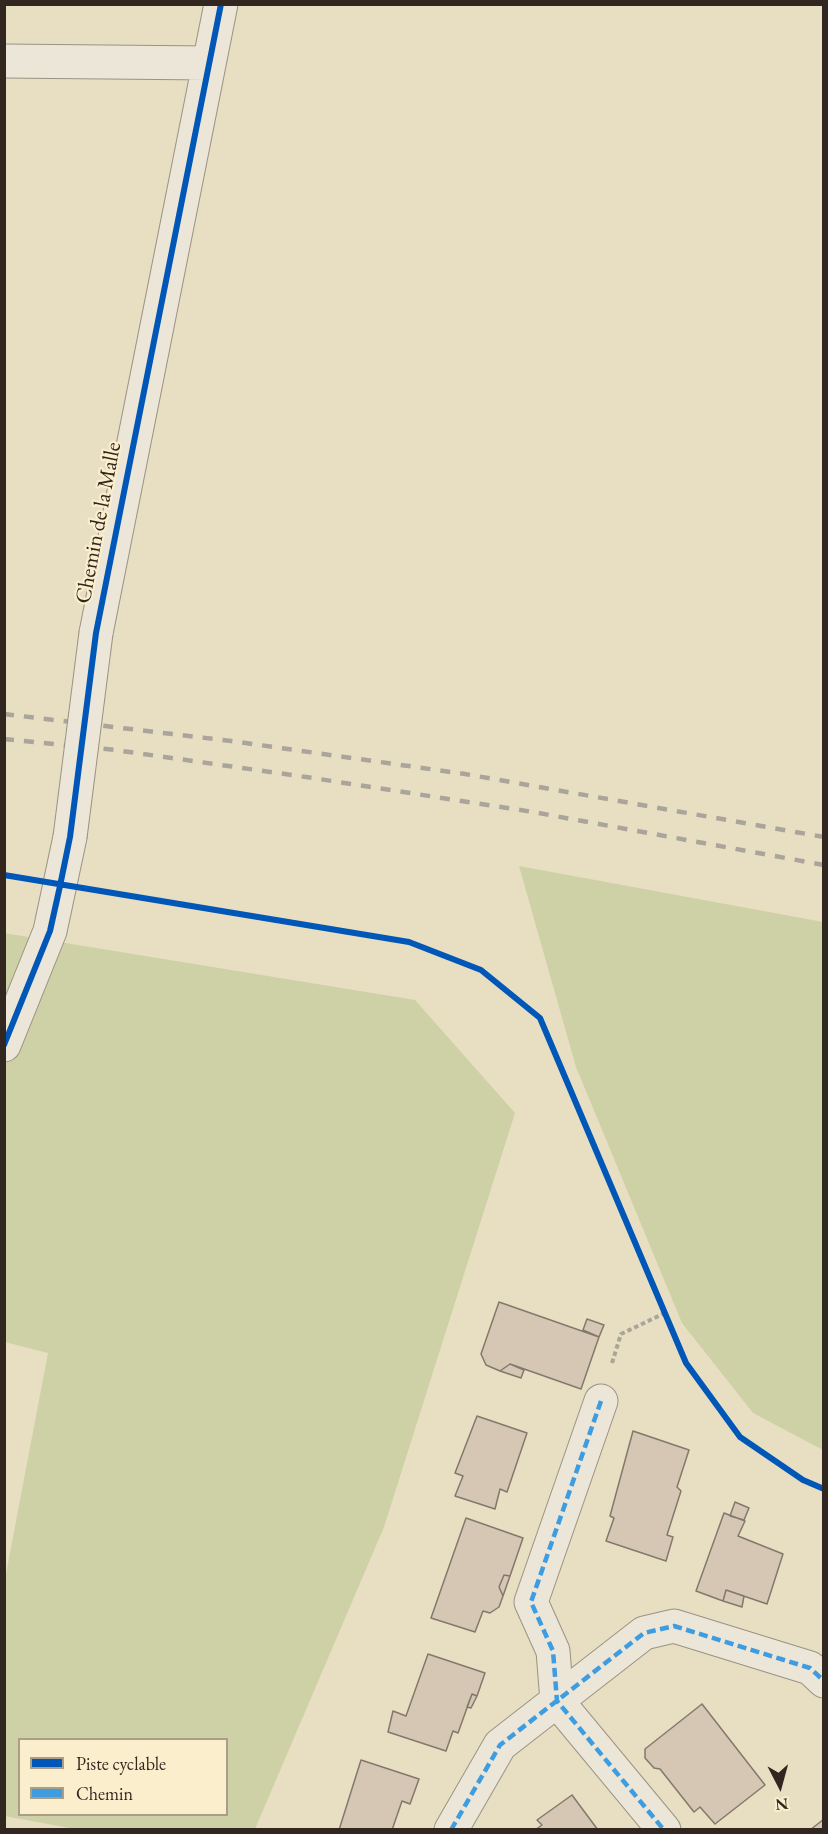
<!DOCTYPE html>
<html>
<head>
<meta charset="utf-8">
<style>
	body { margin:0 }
	#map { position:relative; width:828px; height:1834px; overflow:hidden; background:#e8dec2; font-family:"EB Garamond",serif }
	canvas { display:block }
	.frame { position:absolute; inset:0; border:6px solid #322620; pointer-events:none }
	.legend { position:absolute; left:18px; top:1738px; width:210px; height:78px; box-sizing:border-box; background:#faeecd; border:2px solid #aa9e88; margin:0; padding:8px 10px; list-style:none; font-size:18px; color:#322620 }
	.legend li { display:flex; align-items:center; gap:12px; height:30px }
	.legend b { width:30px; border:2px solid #aa9e88 }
	.north { position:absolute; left:750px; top:1756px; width:60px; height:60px; -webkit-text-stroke:4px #faeecd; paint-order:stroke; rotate:174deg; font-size:16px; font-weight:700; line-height:24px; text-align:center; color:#322620 }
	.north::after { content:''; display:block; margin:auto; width:21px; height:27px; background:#322620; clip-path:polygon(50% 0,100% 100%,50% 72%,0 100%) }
</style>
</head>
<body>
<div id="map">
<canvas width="828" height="1834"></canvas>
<div class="frame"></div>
<ul class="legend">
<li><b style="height:8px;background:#0057b8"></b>Piste cyclable</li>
<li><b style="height:8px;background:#3e9ce0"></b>Chemin</li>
</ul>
<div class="north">N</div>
</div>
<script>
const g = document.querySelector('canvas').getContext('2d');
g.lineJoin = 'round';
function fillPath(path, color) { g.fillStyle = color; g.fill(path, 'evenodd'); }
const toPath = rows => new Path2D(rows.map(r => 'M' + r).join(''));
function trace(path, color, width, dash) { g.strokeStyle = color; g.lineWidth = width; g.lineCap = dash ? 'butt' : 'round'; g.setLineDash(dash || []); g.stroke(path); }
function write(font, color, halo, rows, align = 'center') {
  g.font = font + ' "EB Garamond",serif'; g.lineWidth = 4.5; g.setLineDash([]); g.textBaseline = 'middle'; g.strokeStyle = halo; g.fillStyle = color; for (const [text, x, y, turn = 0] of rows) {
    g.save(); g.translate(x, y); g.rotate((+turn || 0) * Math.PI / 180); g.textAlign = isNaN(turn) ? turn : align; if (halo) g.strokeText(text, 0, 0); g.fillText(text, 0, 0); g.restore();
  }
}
fillPath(toPath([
	[519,866,823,922,823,1450,753,1413,682,1323,576,1067],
	[4,933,415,1000,515,1113,384,1527,255,1829,75,1829,5,1816,5,1579,48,1353,5,1342],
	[20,1740,226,1740,226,1814,20,1814]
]), '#ced0a6');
const building = toPath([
	[499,1302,599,1337,581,1389,510,1364,500,1371,486,1365,481,1354,499,1302],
	[587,1319,604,1325,599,1337,583,1330,587,1319],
	[510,1364,524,1370,521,1378,500,1371,510,1364],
	[477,1416,527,1433,507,1492,500,1489,495,1509,455,1496,463,1476,455,1473,477,1416],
	[633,1431,689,1450,677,1487,681,1491,667,1535,673,1537,666,1561,606,1541,614,1518,610,1516,633,1431],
	[735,1502,749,1508,744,1520,730,1516,735,1502],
	[724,1513,745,1521,738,1536,783,1554,767,1604,726,1590,723,1601,696,1591,724,1513],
	[466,1518,523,1538,510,1576,504,1575,499,1587,503,1596,499,1607,490,1613,483,1611,475,1632,431,1618,466,1518],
	[504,1575,510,1576,503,1596,499,1587,504,1575],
	[726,1590,744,1596,742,1607,723,1601,726,1590],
	[428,1654,485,1673,477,1696,472,1694,458,1733,453,1731,446,1751,388,1732,393,1711,406,1716,428,1654],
	[472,1694,477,1696,471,1708,467,1707,472,1694],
	[702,1704,765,1785,715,1824,700,1807,694,1812,660,1769,654,1768,645,1758,645,1749,702,1704],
	[361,1760,419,1779,410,1804,402,1801,392,1830,339,1830,361,1760],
	[572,1795,598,1830,535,1830,542,1825,537,1820,572,1795],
	[824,1819,824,1830,810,1830,824,1819]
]);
fillPath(building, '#d6c6b4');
trace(building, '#817a6c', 1.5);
const minor = toPath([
	[4,61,209,63],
	[96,633,221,4],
	[4,1045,50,931,70,837],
	[601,1401,531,1602,553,1651,557,1701,664,1830],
	[451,1830,500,1745,644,1633,674,1626,810,1668,824,1681]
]);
trace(minor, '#9a9382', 35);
trace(toPath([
	[612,1363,621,1334,665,1313]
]), '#aaa59a', 4, [4.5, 3]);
trace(minor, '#ebe6d8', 33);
trace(toPath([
	[4,714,231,741,465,774,824,837],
	[4,739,115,750,306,777,533,812,824,865]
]), '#aaa59a', 4.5, [10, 10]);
const minorBridge = toPath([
	[70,837,96,633]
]);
trace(minorBridge, '#9a9382', 35, []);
trace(minorBridge, '#ebe6d8', 33);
trace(toPath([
	[601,1401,531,1602,553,1651,557,1701,664,1830],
	[451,1830,500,1745,644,1633,674,1626,810,1668,824,1681]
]), '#3e9ce0', 4.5, [9, 4.5]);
trace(toPath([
	[4,875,409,942,481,970,540,1018,686,1363,740,1437,803,1480,824,1489],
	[4,1045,50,931,60,886,70,837,96,633,221,4]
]), '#0057b8', 6);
write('22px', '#322620', '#faeecd', [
	["Chemin de la Malle",99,523,-79]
]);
</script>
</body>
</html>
